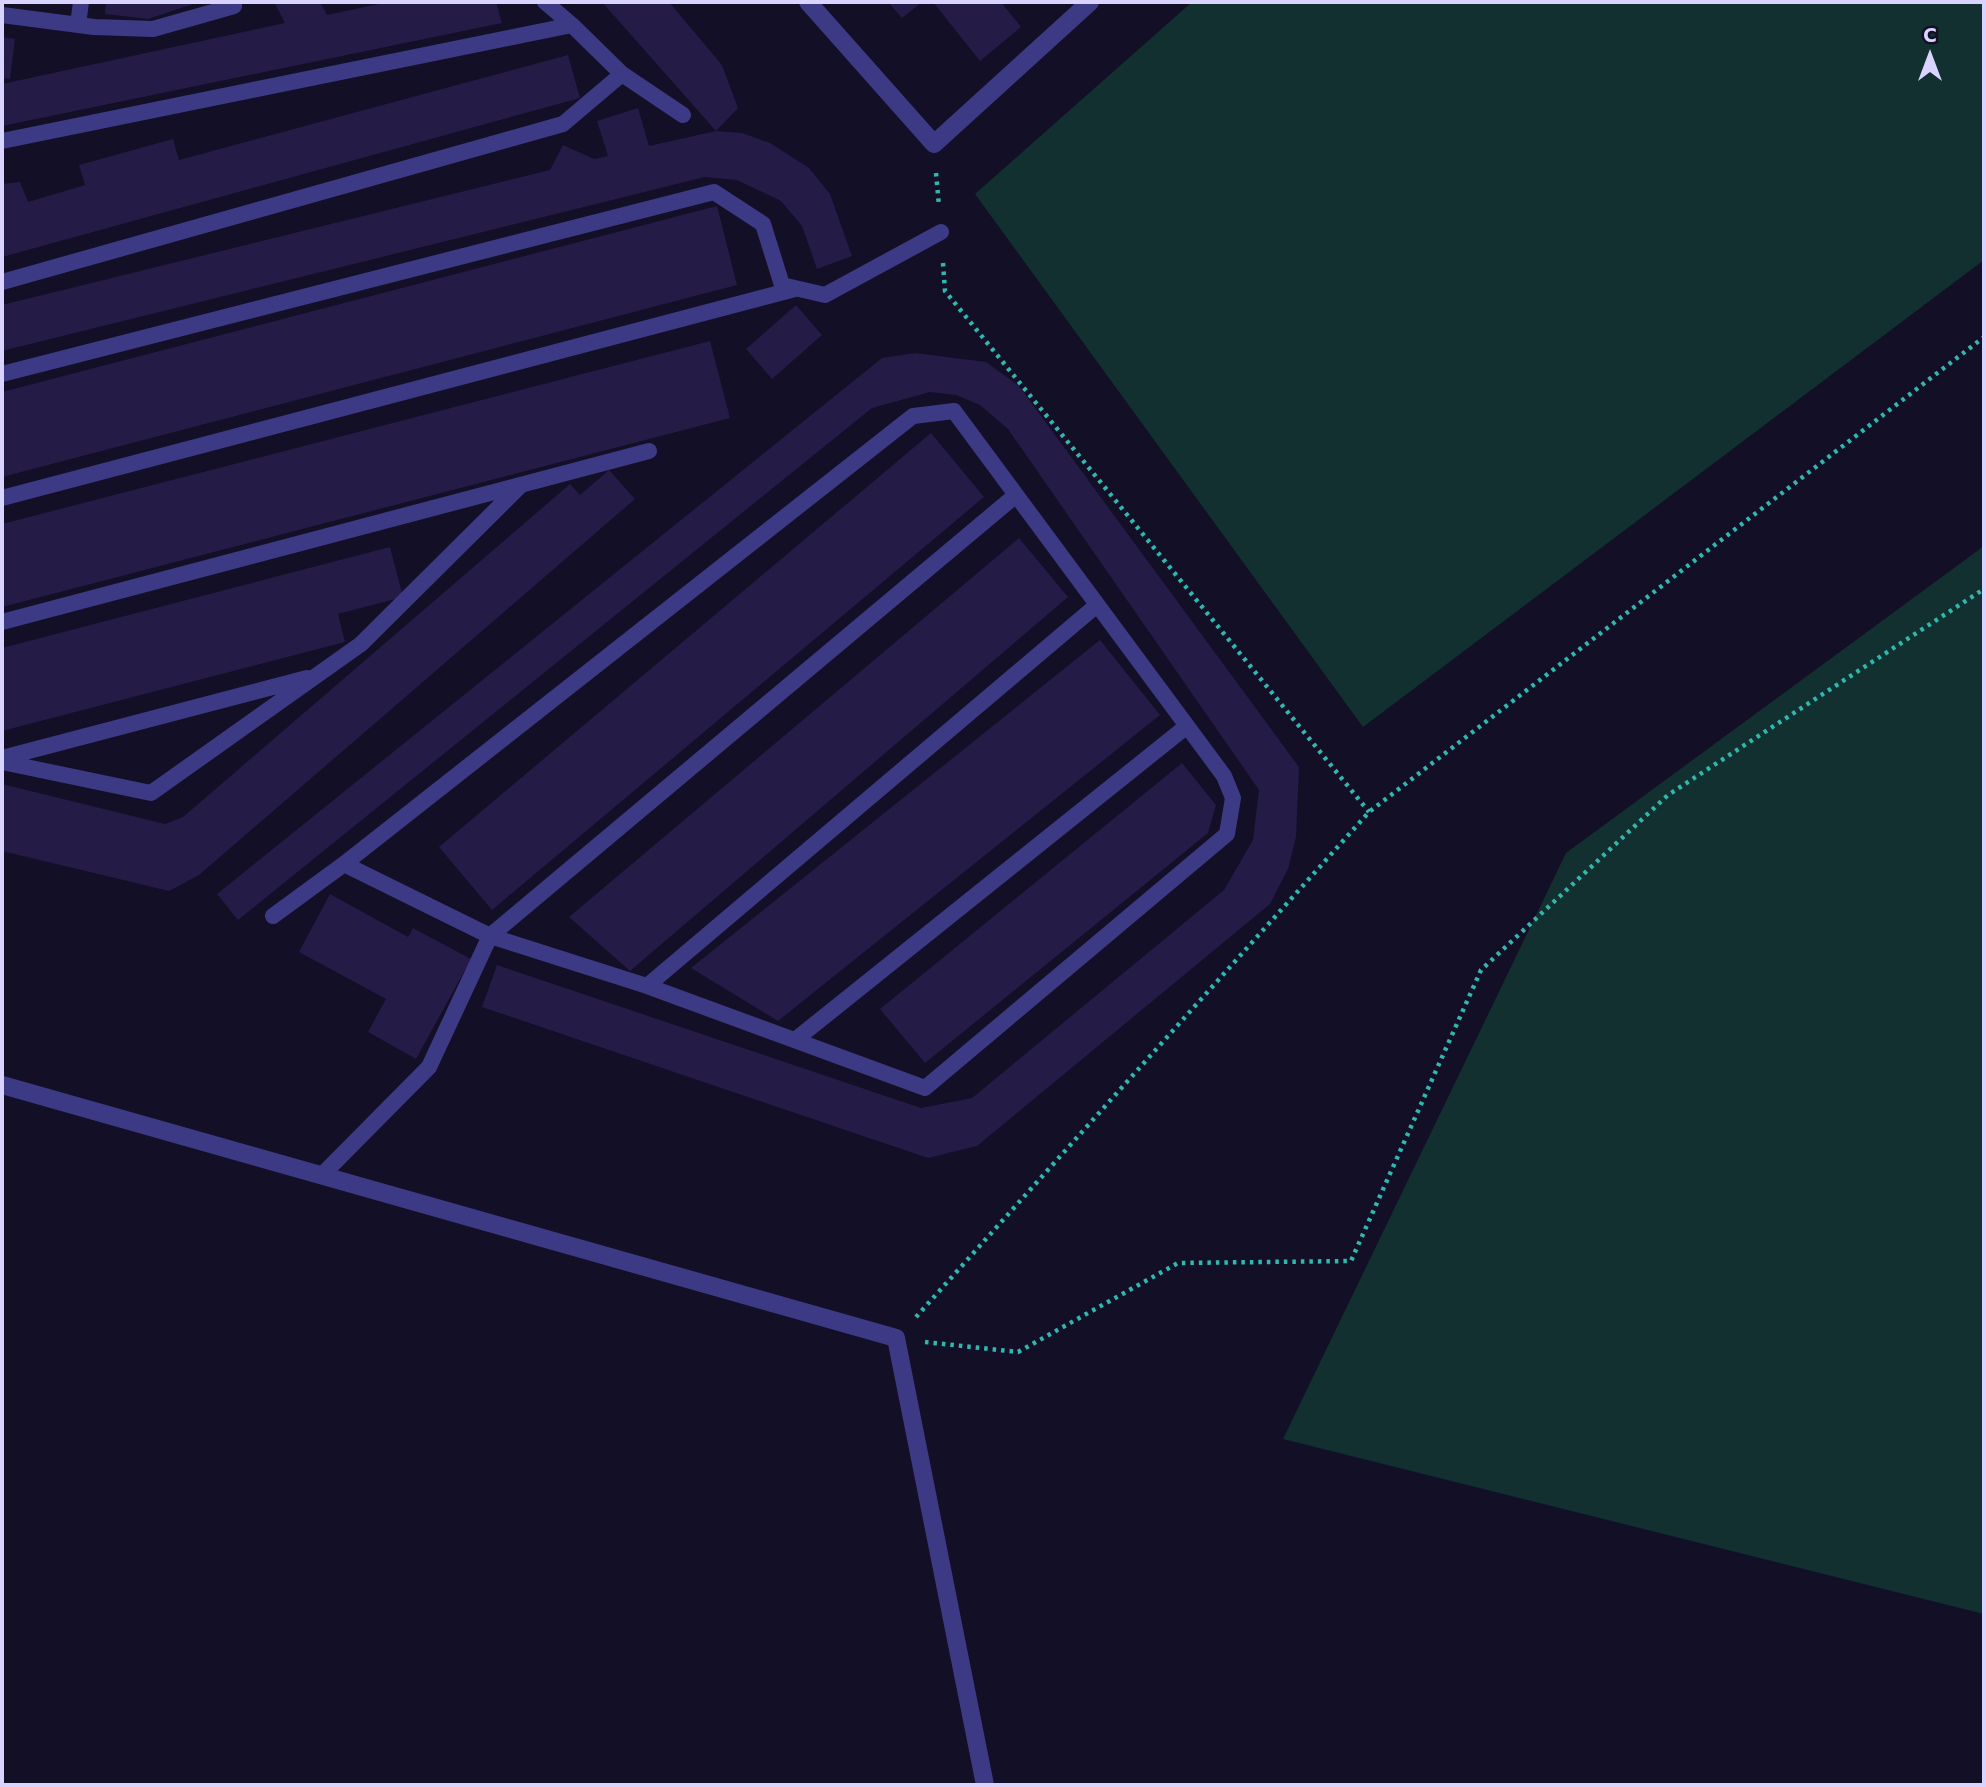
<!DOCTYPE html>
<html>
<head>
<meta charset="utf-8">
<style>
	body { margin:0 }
	#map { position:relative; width:1986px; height:1787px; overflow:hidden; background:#130f26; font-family:"DejaVu Sans",sans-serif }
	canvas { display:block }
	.frame { position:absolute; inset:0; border:4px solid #d9d4ff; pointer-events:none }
	.north { position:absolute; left:1895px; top:21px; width:70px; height:70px; -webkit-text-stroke:5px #130f26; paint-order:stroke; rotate:0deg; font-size:19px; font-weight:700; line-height:28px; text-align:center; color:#d9d4ff }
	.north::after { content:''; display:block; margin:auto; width:24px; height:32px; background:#d9d4ff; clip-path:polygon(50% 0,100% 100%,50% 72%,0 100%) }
</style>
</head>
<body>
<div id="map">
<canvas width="1986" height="1787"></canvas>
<div class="frame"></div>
<div class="north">С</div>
</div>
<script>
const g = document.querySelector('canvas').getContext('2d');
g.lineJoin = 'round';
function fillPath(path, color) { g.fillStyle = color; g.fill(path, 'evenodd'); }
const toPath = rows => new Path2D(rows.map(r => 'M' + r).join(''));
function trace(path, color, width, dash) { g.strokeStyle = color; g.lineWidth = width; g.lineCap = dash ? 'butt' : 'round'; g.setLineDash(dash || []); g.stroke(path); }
fillPath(toPath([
	[1192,2,1984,2,1984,260,1363,727,975,194],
	[1984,546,1984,1614,1283,1439,1566,853]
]), '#12302f');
fillPath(toPath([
	[106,2,199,2,148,19,105,14],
	[274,2,320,2,327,15,388,2,496,2,502,23,2,126,2,84,285,23],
	[602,2,669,2,722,65,738,108,716,131],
	[888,2,922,2,902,18],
	[933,2,1001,2,1021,27,980,61],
	[2,37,15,39,10,79,2,78],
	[568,55,580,98,2,257,2,184,20,182,28,202,85,185,79,165,173,139,179,160],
	[638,108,649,146,716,131,742,133,770,143,809,168,830,194,852,256,817,269,802,226,781,201,737,180,705,177,2,351,2,305,550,170,563,145,594,159,608,156,597,121],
	[717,206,737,285,2,477,2,392],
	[796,305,822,335,772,379,746,349],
	[710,341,730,418,2,607,2,524],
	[915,353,986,362,1019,386,1299,767,1296,837,1288,869,1270,904,977,1146,928,1158,482,1007,497,965,921,1108,972,1098,1224,890,1253,840,1259,790,1008,429,980,405,956,395,930,392,872,408,238,920,217,894,882,358],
	[931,433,984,497,492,910,439,847],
	[609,470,635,499,199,875,169,891,2,851,2,784,165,824,183,817,570,484,580,495],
	[1019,538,1068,597,630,971,569,917],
	[390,547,403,597,338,614,345,642,2,731,2,648],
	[1100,640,1160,715,778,1021,691,968],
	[1182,763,1216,805,1208,833,925,1063,880,1009],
	[330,894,408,937,413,928,471,959,416,1059,368,1032,386,999,299,952]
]), '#241b47');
trace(toPath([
	[936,173,939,206],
	[943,263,945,291,1369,812],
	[916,1317,1369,812,1984,337],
	[925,1342,1018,1352,1178,1263,1351,1261,1481,970,1668,795,1984,589]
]), '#2fb8b0', 4.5, [3.5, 5]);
trace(toPath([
	[545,2,572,25],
	[2,15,94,27,153,29,234,6,233,2],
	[78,25,81,2],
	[2,141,572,25,622,74],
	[2,282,563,124,622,74,683,115],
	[2,374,714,192,763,224,782,285,825,295,941,232],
	[2,498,795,289],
	[2,622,649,451],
	[2,758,307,678],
	[2,762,151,793,361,644,520,486],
	[344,864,913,416,954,411,1224,776,1233,798,1227,834,925,1088,647,986,490,936],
	[273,916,344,864,490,936,429,1067,322,1175],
	[490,936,1016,495],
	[647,986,1097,605],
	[795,1040,1187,726]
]), '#3d3a85', 16);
trace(toPath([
	[808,2,934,144,1090,2],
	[2,1085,896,1338,985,1785]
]), '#3d3a85', 18);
</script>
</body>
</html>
